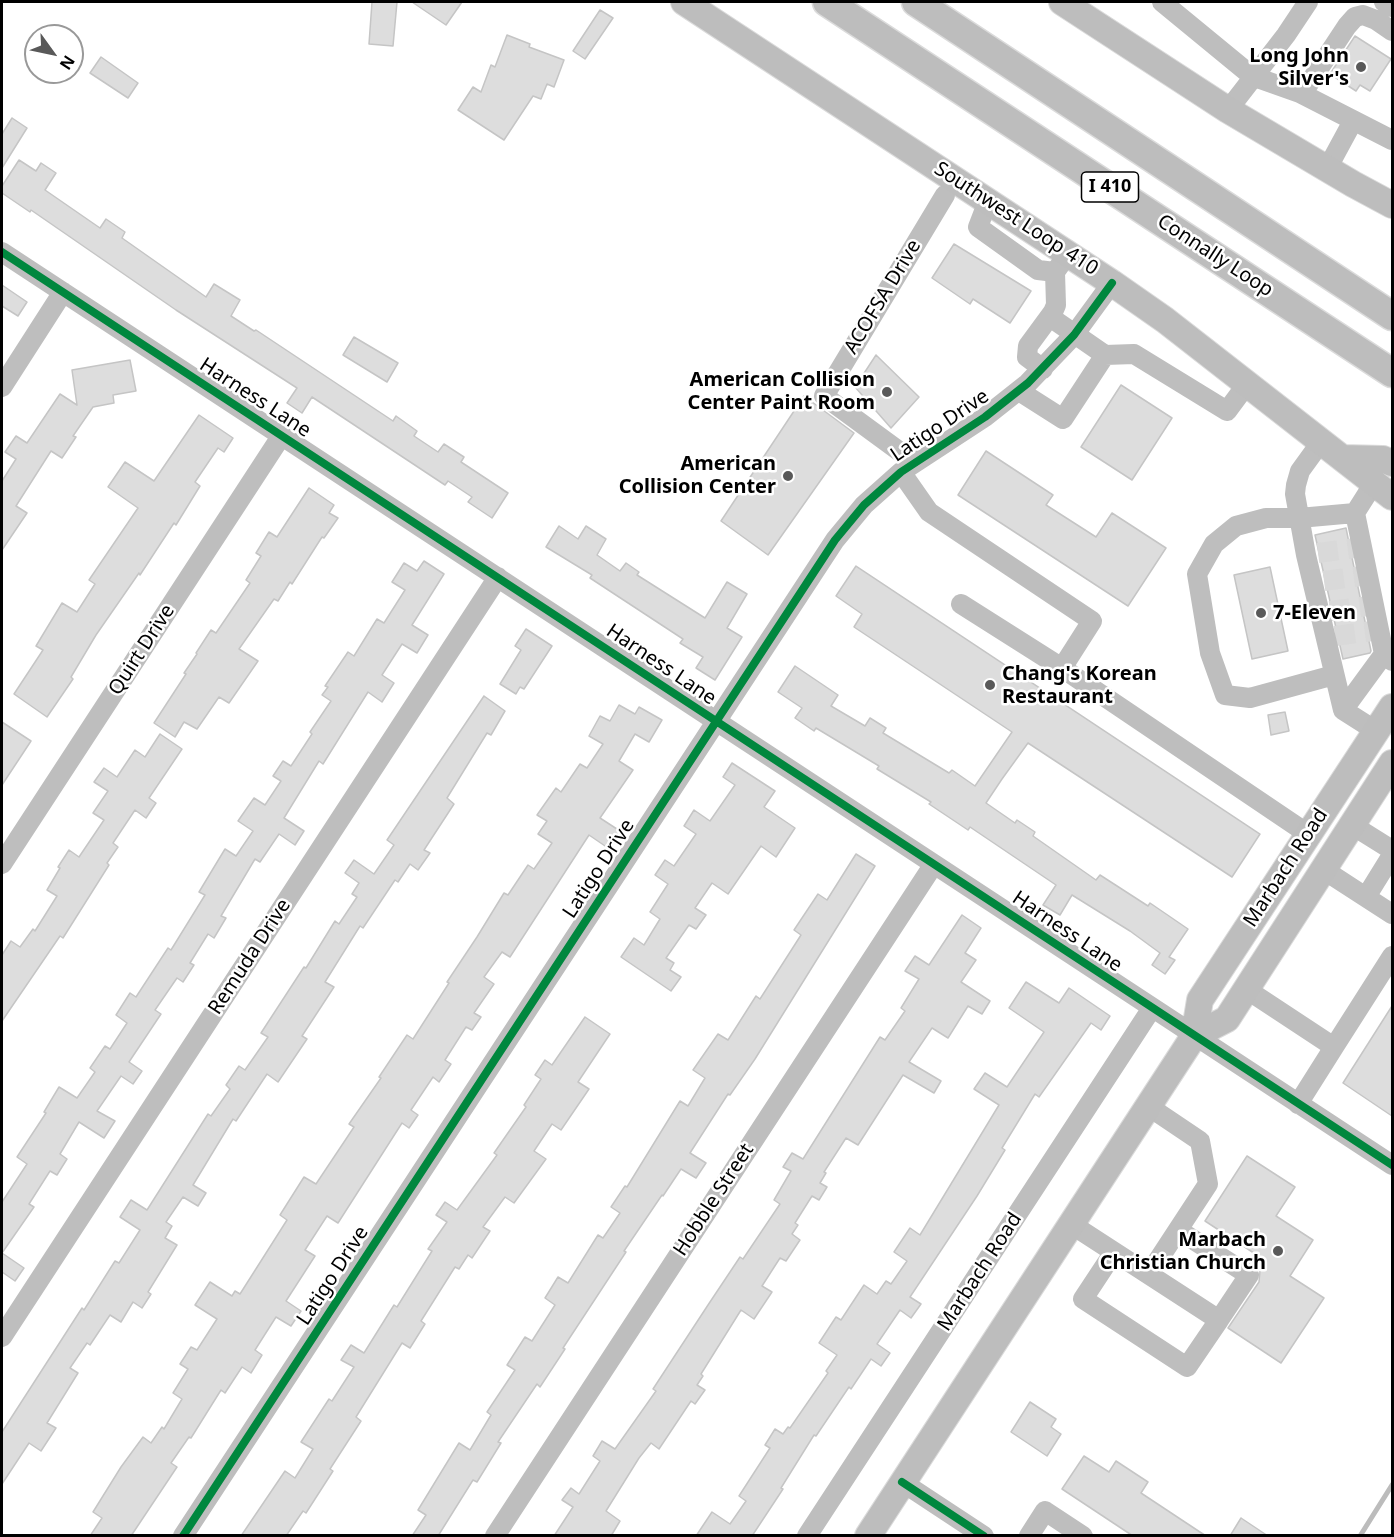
<!DOCTYPE html>
<html>
<head>
<meta charset="utf-8">
<style>
	body { margin:0 }
	#map { position:relative; width:1394px; height:1537px; overflow:hidden; background:#fff; font-family:"Noto Sans",sans-serif }
	canvas { display:block }
	.frame { position:absolute; inset:0; border:3px solid #000; pointer-events:none }
	.north { position:absolute; left:24px; top:24px; width:60px; height:60px; box-sizing:border-box; background:#fff; border:2px solid #999; border-radius:50%; rotate:123deg; font-size:16px; font-weight:700; line-height:24px; text-align:center; color:#000 }
	.north::after { content:''; display:block; margin:auto; width:21px; height:27px; background:#595959; clip-path:polygon(50% 0,100% 100%,50% 72%,0 100%) }
</style>
</head>
<body>
<div id="map">
<canvas width="1394" height="1537"></canvas>
<div class="frame"></div>
<div class="north">N</div>
</div>
<script>
const g = document.querySelector('canvas').getContext('2d');
g.lineJoin = 'round';
const toPath = rows => new Path2D(rows.map(r => 'M' + r).join(''));
function trace(path, color, width, dash) { g.strokeStyle = color; g.lineWidth = width; g.lineCap = dash ? 'butt' : 'round'; g.setLineDash(dash || []); g.stroke(path); }
function fillPath(path, color) { g.fillStyle = color; g.fill(path, 'evenodd'); }
function write(font, color, halo, rows, align = 'center') {
  g.font = font + ' "Noto Sans",sans-serif'; g.lineWidth = 5; g.setLineDash([]); g.textBaseline = 'middle'; g.strokeStyle = halo; g.fillStyle = color; for (const [text, x, y, turn = 0] of rows) {
    g.save(); g.translate(x, y); g.rotate((+turn || 0) * Math.PI / 180); g.textAlign = isNaN(turn) ? turn : align; if (halo) g.strokeText(text, 0, 0); g.fillText(text, 0, 0); g.restore();
  }
}
trace(toPath([
	[1360,1536,1392,1485]
]), '#bcbcbc', 5);
const building = toPath([
	[372,2,397,2,393,46,369,44,372,2],
	[412,2,462,2,446,25,412,2],
	[600,10,613,18,585,59,573,51,600,10],
	[507,35,530,44,529,47,564,60,554,87,547,84,541,99,533,96,504,140,458,110,473,87,481,92,491,65,495,67,507,35],
	[1355,36,1391,59,1370,91,1360,85,1356,91,1330,74,1355,36],
	[101,57,138,83,128,98,90,73,101,57],
	[12,118,27,128,2,168,2,134,12,118],
	[19,160,36,171,41,163,56,173,45,190,100,228,106,219,125,232,122,238,206,297,214,284,240,300,231,316,254,331,256,330,393,421,396,416,417,431,414,436,438,452,444,444,464,457,461,462,508,493,492,518,468,502,472,497,448,481,445,485,312,397,302,413,287,403,297,388,176,310,31,210,30,212,2,193,2,186,19,160],
	[954,244,1031,291,1010,323,973,299,970,304,932,278,954,244],
	[2,285,27,302,18,316,2,306,2,285],
	[354,337,398,363,387,382,343,355,354,337],
	[876,355,919,397,891,428,855,387,876,355],
	[130,360,136,391,113,395,114,403,93,407,73,436,76,437,62,458,51,451,16,506,27,513,2,550,2,481,16,459,5,452,16,436,27,443,60,394,77,405,72,370,130,360],
	[1121,385,1172,418,1132,480,1081,447,1121,385],
	[804,396,854,433,768,555,721,521,804,396],
	[199,415,233,438,224,452,218,448,195,482,200,486,176,525,174,523,140,575,139,573,96,635,71,677,73,679,47,717,14,694,43,650,36,646,62,603,77,612,95,584,89,580,138,508,108,487,125,462,154,481,199,415],
	[986,451,1053,495,1046,505,1096,537,1112,513,1166,548,1128,606,958,495,986,451],
	[309,488,334,505,329,513,338,518,324,538,322,537,292,584,290,582,278,601,274,599,239,649,258,661,229,703,219,697,197,729,184,722,175,737,154,723,186,674,184,673,197,654,196,653,211,630,216,633,250,583,246,580,261,556,256,553,269,532,277,537,309,488],
	[559,526,578,539,586,526,606,539,597,555,620,571,626,563,639,572,637,575,705,618,727,582,747,594,727,628,742,637,715,680,696,668,703,657,680,643,683,639,590,578,592,575,546,547,559,526],
	[1346,528,1371,651,1370,653,1343,659,1315,535,1346,528],
	[424,561,444,574,412,625,428,635,417,653,402,644,382,675,394,683,382,702,368,692,323,764,319,761,284,818,304,831,295,845,279,834,260,862,255,859,221,916,226,918,214,938,208,934,190,963,194,965,183,982,177,978,155,1010,161,1014,129,1062,142,1071,133,1084,121,1076,97,1111,115,1121,104,1138,79,1122,60,1154,67,1159,57,1175,50,1171,29,1204,34,1207,2,1253,24,1268,15,1281,2,1272,2,1202,27,1164,17,1157,46,1113,44,1112,59,1087,77,1098,95,1072,90,1068,105,1046,110,1049,127,1023,116,1015,130,993,136,997,168,948,171,950,205,895,199,892,225,849,236,856,253,831,238,821,254,798,265,805,281,781,273,776,283,761,291,766,312,734,310,732,331,701,322,695,328,687,325,686,348,652,354,656,377,619,384,623,405,590,392,582,404,563,417,571,424,561],
	[856,566,1260,834,1232,877,1028,743,1002,779,986,803,1015,823,1017,820,1035,832,1033,836,1096,880,1100,875,1148,906,1150,903,1188,929,1169,957,1175,960,1165,974,1152,965,1160,953,1130,931,1072,895,1060,915,1043,905,1056,885,970,827,968,830,929,804,931,802,877,769,879,766,816,728,814,731,795,718,802,708,778,692,795,666,838,695,831,706,865,726,870,718,886,728,883,733,949,773,952,770,975,786,1012,732,854,627,862,614,836,596,856,566],
	[1270,567,1288,651,1252,659,1234,575,1270,567],
	[526,629,552,646,524,689,520,687,516,694,500,684,521,650,515,646,526,629],
	[484,696,505,711,491,735,487,733,447,798,454,804,424,850,430,853,418,870,410,864,398,882,395,880,363,928,360,926,325,982,334,987,302,1036,307,1039,278,1082,267,1074,236,1121,233,1119,193,1185,206,1193,198,1206,183,1197,166,1222,172,1226,165,1238,177,1245,148,1292,151,1294,142,1308,133,1302,121,1322,110,1315,90,1345,87,1343,70,1368,78,1373,47,1423,56,1428,41,1451,29,1443,2,1484,2,1432,82,1308,84,1310,115,1261,119,1263,140,1230,120,1217,131,1200,147,1210,208,1114,211,1116,230,1089,226,1085,239,1066,245,1070,268,1037,261,1033,304,967,306,968,335,921,339,924,357,897,352,894,359,883,345,873,354,860,374,874,394,845,387,840,484,696],
	[619,705,635,714,639,707,662,720,649,742,635,734,619,761,633,770,600,818,620,831,608,848,589,835,510,957,502,952,484,977,494,984,474,1013,481,1017,472,1030,466,1027,445,1060,451,1064,439,1082,433,1077,411,1110,418,1115,409,1128,402,1123,338,1223,327,1216,305,1250,315,1256,286,1301,301,1311,291,1326,276,1317,255,1350,262,1355,251,1373,242,1367,225,1393,221,1390,191,1438,189,1437,171,1463,177,1467,131,1536,90,1536,102,1518,93,1512,121,1467,143,1437,151,1443,162,1427,164,1429,182,1399,173,1393,188,1369,180,1364,191,1347,197,1350,217,1319,195,1305,210,1282,232,1296,235,1291,240,1294,287,1220,280,1215,304,1177,316,1184,354,1127,349,1124,381,1078,379,1077,407,1035,413,1039,449,983,447,982,477,937,504,893,508,895,528,865,534,869,552,843,538,834,547,821,537,815,556,788,561,792,580,764,587,768,603,744,589,736,600,716,610,721,619,705],
	[1285,712,1289,731,1271,735,1268,715,1285,712],
	[2,722,31,741,2,785,2,722],
	[160,734,182,749,149,798,156,803,146,818,135,810,113,843,118,847,107,863,109,865,63,938,60,936,2,1021,2,955,11,941,20,947,33,929,35,931,57,896,47,890,60,868,58,867,69,850,79,857,104,820,93,813,108,791,94,782,104,768,117,777,135,750,145,757,160,734],
	[732,763,775,791,764,807,795,828,776,857,761,846,728,894,712,883,695,908,706,915,696,929,689,925,666,958,674,963,670,970,681,977,671,991,621,957,634,938,644,945,660,919,650,912,668,884,655,875,665,860,674,866,696,834,684,826,694,810,710,821,735,785,723,777,732,763],
	[856,854,875,866,755,1059,730,1095,728,1094,690,1153,706,1163,696,1178,681,1169,663,1196,662,1195,624,1251,626,1252,563,1348,565,1349,540,1387,537,1384,498,1442,501,1443,477,1482,473,1480,438,1536,412,1536,426,1515,418,1510,459,1443,470,1450,491,1415,487,1412,515,1370,507,1365,525,1337,532,1341,555,1305,545,1298,558,1277,568,1283,598,1235,603,1238,620,1213,611,1207,625,1186,627,1187,680,1101,688,1106,705,1078,693,1070,718,1034,728,1040,756,996,760,999,801,935,794,930,818,894,827,900,856,854],
	[962,915,981,928,965,953,976,960,961,982,990,1001,982,1014,968,1006,948,1038,932,1028,909,1062,941,1081,934,1093,903,1075,858,1145,846,1138,824,1172,826,1173,820,1183,827,1187,819,1200,812,1196,795,1223,798,1225,792,1234,800,1240,786,1261,780,1258,762,1286,772,1292,754,1319,741,1310,701,1374,703,1376,697,1385,705,1390,695,1404,691,1401,659,1449,651,1443,639,1458,606,1511,620,1521,611,1536,554,1536,573,1507,562,1500,571,1488,579,1494,600,1461,593,1456,602,1441,615,1449,656,1391,653,1389,708,1305,740,1257,743,1259,780,1204,774,1200,791,1171,783,1167,792,1153,803,1159,880,1037,885,1040,905,1011,901,1008,919,979,905,971,915,956,929,965,962,915],
	[1026,982,1059,1003,1069,988,1110,1016,1101,1030,1091,1023,1039,1097,1035,1094,1002,1148,1005,1150,977,1196,910,1297,921,1304,911,1318,900,1310,877,1344,890,1353,881,1366,871,1359,851,1389,849,1387,816,1436,814,1435,781,1488,783,1489,752,1536,696,1536,712,1512,730,1524,746,1501,739,1496,770,1448,765,1445,775,1429,783,1434,788,1427,790,1428,828,1373,826,1371,837,1355,819,1343,836,1317,841,1320,864,1285,877,1294,886,1281,891,1284,907,1261,894,1252,910,1228,920,1235,999,1105,974,1089,985,1073,1007,1087,1044,1032,1009,1008,1026,982],
	[1392,1006,1392,1116,1343,1083,1392,1006],
	[585,1017,610,1034,578,1082,589,1089,561,1130,552,1124,534,1151,546,1159,514,1203,505,1197,483,1227,490,1231,472,1258,468,1255,459,1269,455,1267,421,1321,425,1324,410,1348,402,1343,356,1417,361,1421,330,1469,333,1471,306,1513,303,1511,286,1536,241,1536,285,1471,295,1478,313,1449,301,1442,329,1399,332,1401,354,1367,341,1360,351,1345,364,1353,394,1305,397,1307,432,1251,428,1249,447,1222,436,1215,445,1202,457,1210,497,1155,494,1153,526,1107,524,1105,541,1079,535,1075,545,1060,552,1065,585,1017],
	[1247,1156,1295,1187,1276,1216,1313,1240,1290,1276,1324,1298,1281,1363,1228,1328,1259,1282,1260,1271,1266,1261,1205,1221,1247,1156],
	[1030,1402,1056,1419,1051,1427,1061,1434,1047,1456,1011,1432,1030,1402],
	[1084,1456,1109,1472,1116,1461,1148,1482,1141,1493,1206,1536,1133,1536,1062,1489,1084,1456],
	[1241,1518,1268,1536,1230,1536,1241,1518]
]);
fillPath(building, '#ddd');
trace(building, '#c5c5c5', 1.5);
trace(toPath([
	[1318,553,1355,548],
	[1324,581,1361,576],
	[1330,611,1368,606],
	[1335,636,1372,631]
]), '#d9d9d9', 20, [20, 10]);
const major = toPath([
	[684,2,1112,283,1165,320,1392,497],
	[1062,2,1228,110,1353,184,1392,205],
	[1342,458,1383,459,1392,463],
	[1194,1036,1227,1019,1392,763],
	[868,1536,1194,1036,1200,1000,1392,707]
]);
const highway = toPath([
	[827,2,1392,373],
	[916,2,1392,316]
]);
trace(major, '#dbdbdb', 28);
trace(highway, '#dbdbdb', 31);
trace(toPath([
	[1162,2,1252,76,1300,93,1392,140],
	[1384,2,1392,7],
	[1302,94,1347,26,1355,17,1363,15,1376,20,1392,31],
	[1228,110,1286,35,1308,2],
	[1327,169,1353,121],
	[988,201,978,227,1038,270,1055,272,1068,254],
	[2,252,1392,1165],
	[1050,317,1105,355],
	[1043,369,1027,357,1028,346,1053,312,1056,305,1055,272],
	[2,387,63,292],
	[1019,391,1063,419,1105,355,1134,354,1227,411,1247,384],
	[1321,442,1300,471,1296,485,1295,494,1306,555,1343,710,1376,731],
	[914,462,824,396,945,195],
	[901,472,929,512,1092,621,1062,668,1308,834],
	[1374,483,1355,513,1384,654,1392,661],
	[961,604,1062,668],
	[1334,675,1250,698,1225,695,1210,653,1197,574,1214,544,1236,526,1266,518,1299,518,1355,513],
	[1343,710,1384,654],
	[1352,825,1392,850],
	[2,864,282,435],
	[1324,870,1392,914],
	[1366,897,1392,855],
	[1246,989,1334,1047,1298,1104],
	[1334,1047,1392,956],
	[1148,1106,1200,1141,1208,1184,1149,1274],
	[1071,1224,1219,1320,1187,1367,1083,1299,1114,1252],
	[1178,1230,1249,1275,1219,1320],
	[2,1337,498,577],
	[902,1482,984,1536],
	[183,1536,835,540,864,505,901,472,985,417,1028,383,1074,335,1112,283],
	[495,1536,934,864],
	[807,1536,1152,1008],
	[1029,1536,1045,1511,1083,1536]
]), '#bebebe', 20);
trace(major, '#bdbdbd', 26);
trace(highway, '#bdbdbd', 28);
trace(toPath([
	[2,252,1392,1165],
	[902,1482,984,1536],
	[183,1536,835,540,864,505,901,472,985,417,1028,383,1074,335,1112,283]
]), '#00873e', 8);
for (const [x, y, r, color] of [
	[1361,67,6,"#595959"],
	[887,392,6,"#595959"],
	[788,476,6,"#595959"],
	[1261,613,6,"#595959"],
	[990,685,6,"#595959"],
	[1278,1251,6,"#595959"]
]) { const dot = new Path2D(); dot.arc(x, y, r, 0, 2 * Math.PI); g.fillStyle = color; g.fill(dot); trace(dot, '#fff', 2); }
for (const [x, y, w] of [
	[1110,187,57]
]) { const box = new Path2D(); box.roundRect(x - w / 2, y - 15, w, 30, 4.5); g.fillStyle = '#fff'; g.fill(box); trace(box, '#000', 1.5); }
write('bold 18px', '#000', null, [
	["I 410",1110,187]
]);
write('bold 20px', '#000', '#fff', [
	["Long John",1349,56],
	["Silver's",1349,79],
	["American Collision",875,380],
	["Center Paint Room",875,403],
	["American",776,464],
	["Collision Center",776,487],
	["7-Eleven",1273,613,"left"],
	["Chang's Korean",1002,674,"left"],
	["Restaurant",1002,697,"left"],
	["Marbach",1266,1240],
	["Christian Church",1266,1263]
], 'right');
write('20px', '#000', '#fff', [
	["Southwest Loop 410",1016,219,33],
	["Connally Loop",1215,256,33],
	["ACOFSA Drive",883,297,-59],
	["Harness Lane",255,398,33],
	["Latigo Drive",940,426,-34],
	["Quirt Drive",142,650,-57],
	["Harness Lane",661,665,34],
	["Marbach Road",1286,868,-57],
	["Latigo Drive",599,869,-57],
	["Harness Lane",1067,932,34],
	["Remuda Drive",250,957,-57],
	["Hobble Street",714,1200,-57],
	["Marbach Road",980,1272,-57],
	["Latigo Drive",333,1276,-57]
]);
</script>
</body>
</html>
